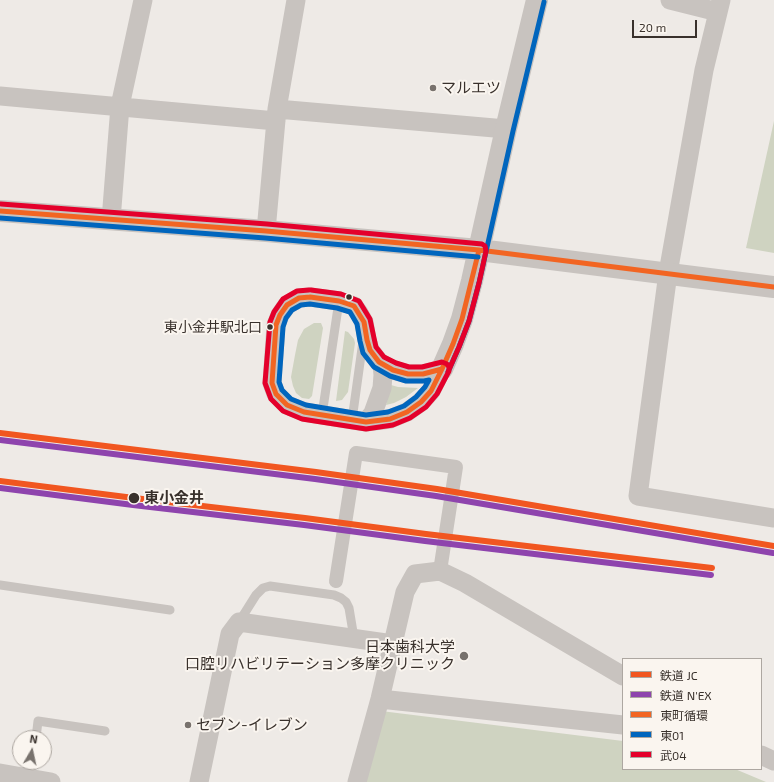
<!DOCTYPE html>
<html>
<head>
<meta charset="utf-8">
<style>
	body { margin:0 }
	#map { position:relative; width:774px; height:782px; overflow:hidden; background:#eeeae6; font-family:"Exo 2","Noto Sans JP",sans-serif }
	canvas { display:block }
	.legend { position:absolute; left:622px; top:658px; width:140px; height:112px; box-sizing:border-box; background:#faf5ef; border:1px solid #ada7a1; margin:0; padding:5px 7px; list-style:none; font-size:12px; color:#39312c }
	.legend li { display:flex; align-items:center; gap:8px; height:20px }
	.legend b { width:20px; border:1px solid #ada7a1 }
	.north { position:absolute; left:12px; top:730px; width:40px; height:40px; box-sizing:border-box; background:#faf5ef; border:1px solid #ada7a1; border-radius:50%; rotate:9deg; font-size:11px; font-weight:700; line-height:16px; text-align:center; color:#39312c }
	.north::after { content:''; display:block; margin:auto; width:14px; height:18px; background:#78726d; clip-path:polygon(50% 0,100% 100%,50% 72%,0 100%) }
	.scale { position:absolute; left:632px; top:20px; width:65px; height:18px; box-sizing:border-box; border:2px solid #39312c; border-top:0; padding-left:5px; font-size:12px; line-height:14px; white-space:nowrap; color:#39312c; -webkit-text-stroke:3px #faf5ef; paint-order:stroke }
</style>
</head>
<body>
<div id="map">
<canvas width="774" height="782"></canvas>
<ul class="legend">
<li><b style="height:5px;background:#f15620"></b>鉄道 JC</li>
<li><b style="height:5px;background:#8e44ad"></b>鉄道 N'EX</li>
<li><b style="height:5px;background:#f26522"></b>東町循環</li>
<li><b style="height:5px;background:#0065bd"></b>東01</li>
<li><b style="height:5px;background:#e4002b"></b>武04</li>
</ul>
<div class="north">N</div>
<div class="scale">20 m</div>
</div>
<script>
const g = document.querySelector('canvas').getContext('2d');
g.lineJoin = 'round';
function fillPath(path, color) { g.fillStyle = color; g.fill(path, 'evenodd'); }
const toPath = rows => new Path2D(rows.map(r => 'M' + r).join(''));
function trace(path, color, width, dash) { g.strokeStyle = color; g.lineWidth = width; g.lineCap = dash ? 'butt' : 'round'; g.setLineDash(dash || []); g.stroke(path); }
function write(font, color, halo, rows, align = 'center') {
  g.font = font + ' "Exo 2","Noto Sans JP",sans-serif'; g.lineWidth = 4; g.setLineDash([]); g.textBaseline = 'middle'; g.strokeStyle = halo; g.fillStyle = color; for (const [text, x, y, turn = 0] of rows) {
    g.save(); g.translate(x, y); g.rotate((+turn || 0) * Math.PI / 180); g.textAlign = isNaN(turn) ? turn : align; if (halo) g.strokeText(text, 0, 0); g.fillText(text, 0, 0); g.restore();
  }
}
fillPath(toPath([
	[774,121,774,253,746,248],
	[314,323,321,323,323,328,312,396,309,399,302,398,296,393,293,386,291,377,295,355,298,340,304,329],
	[345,331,348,332,354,339,355,343,348,392,342,400,336,401],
	[391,385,398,387,418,388,406,397,394,403,386,405],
	[381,711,623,741,623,769,735,769,766,782,363,782]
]), '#cfd3c1');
trace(toPath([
	[322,415,339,301],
	[352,420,363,341],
	[0,585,170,610],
	[239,622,256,595,263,588,270,586,334,595,341,598,346,602,349,608,354,638],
	[36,738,38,721,105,731],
	[30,778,32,762]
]), '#c8c3bf', 9);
trace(toPath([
	[336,581,356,453,456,467,440,571]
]), '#c8c3bf', 14);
trace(toPath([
	[670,0,718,12],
	[721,0,704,70,668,273,638,496,774,518],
	[0,96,276,121],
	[277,109,506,129],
	[111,220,120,106,143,0],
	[266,231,277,109,296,0],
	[310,297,339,301,354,306,359,313,364,322,367,340,370,350,379,362,393,370,408,374,423,374,442,369,431,391,421,402,407,412,390,419,366,422,304,412,287,405,276,394,272,383,276,325,280,315,287,305,299,298,310,297],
	[366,422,373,413,382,388,383,375,382,364],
	[380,699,623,725],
	[761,755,774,761],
	[0,773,51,782],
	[199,782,230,634,239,622,393,644],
	[357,782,380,699,405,592,415,574,440,571,465,583,623,676]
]), '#c8c3bf', 19);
trace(toPath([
	[0,211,266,231,479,250,774,287],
	[442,369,453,344,462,319,472,281,506,129,537,0]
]), '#c8c3bf', 22);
trace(toPath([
	[0,211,266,231,479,250,774,287],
	[310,297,339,301,354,306,364,322,367,340,370,350,379,362,393,370,408,374,423,374,442,369,431,391,421,402,407,412,390,419,366,422,304,412,287,405,276,394,272,383,276,325,280,315,287,305,299,298,310,297],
	[442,369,453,344,462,319,479,250]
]), '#f26522', 5);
trace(toPath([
	[0,218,265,238,478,257],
	[310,304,337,308,350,312,357,324,360,341,363,353,374,367,390,376,406,381,424,381,429,380,425,387,416,397,404,406,388,412,366,415,306,405,291,399,282,390,279,382,283,327,286,318,292,310,301,305,310,304],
	[448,372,459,347,469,321,479,283,513,131,544,2]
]), '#0065bd', 5);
trace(toPath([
	[1,204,267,224,482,244,485,246,486,251,479,283,469,321,459,347,448,372],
	[309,290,297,291,283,299,274,312,270,322,265,383,271,399,283,411,302,419,366,429,393,425,410,418,426,407,437,394,449,371,449,367,447,364,442,362,422,367,409,367,396,363,384,357,376,347,374,338,370,319,359,301,341,294,311,290]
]), '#e4002b', 5);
trace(toPath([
	[0,433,316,472,437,489,774,546],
	[0,481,134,498,305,518,426,534,712,568]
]), '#f15620', 6);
trace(toPath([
	[0,440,315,479,436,496,773,553],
	[0,488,133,505,304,525,425,541,711,575]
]), '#8e44ad', 6);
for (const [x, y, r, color] of [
	[433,88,4,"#78726d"],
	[349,297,3.5,"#39312c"],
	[270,327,3.5,"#39312c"],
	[134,498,6,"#39312c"],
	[464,656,5,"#78726d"],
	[188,725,4,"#78726d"]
]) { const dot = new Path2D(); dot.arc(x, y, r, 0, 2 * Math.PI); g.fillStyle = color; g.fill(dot); trace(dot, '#faf5ef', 1.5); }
write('14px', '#39312c', '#faf5ef', [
	["東小金井駅北口",262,327]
], 'right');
write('15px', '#39312c', '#faf5ef', [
	["マルエツ",441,88],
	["日本歯科大学",455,647,"right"],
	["口腔リハビリテーション多摩クリニック",455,664,"right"],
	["セブン-イレブン",196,725]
], 'left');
write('bold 15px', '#39312c', '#faf5ef', [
	["東小金井",144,498]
], 'left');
</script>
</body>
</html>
